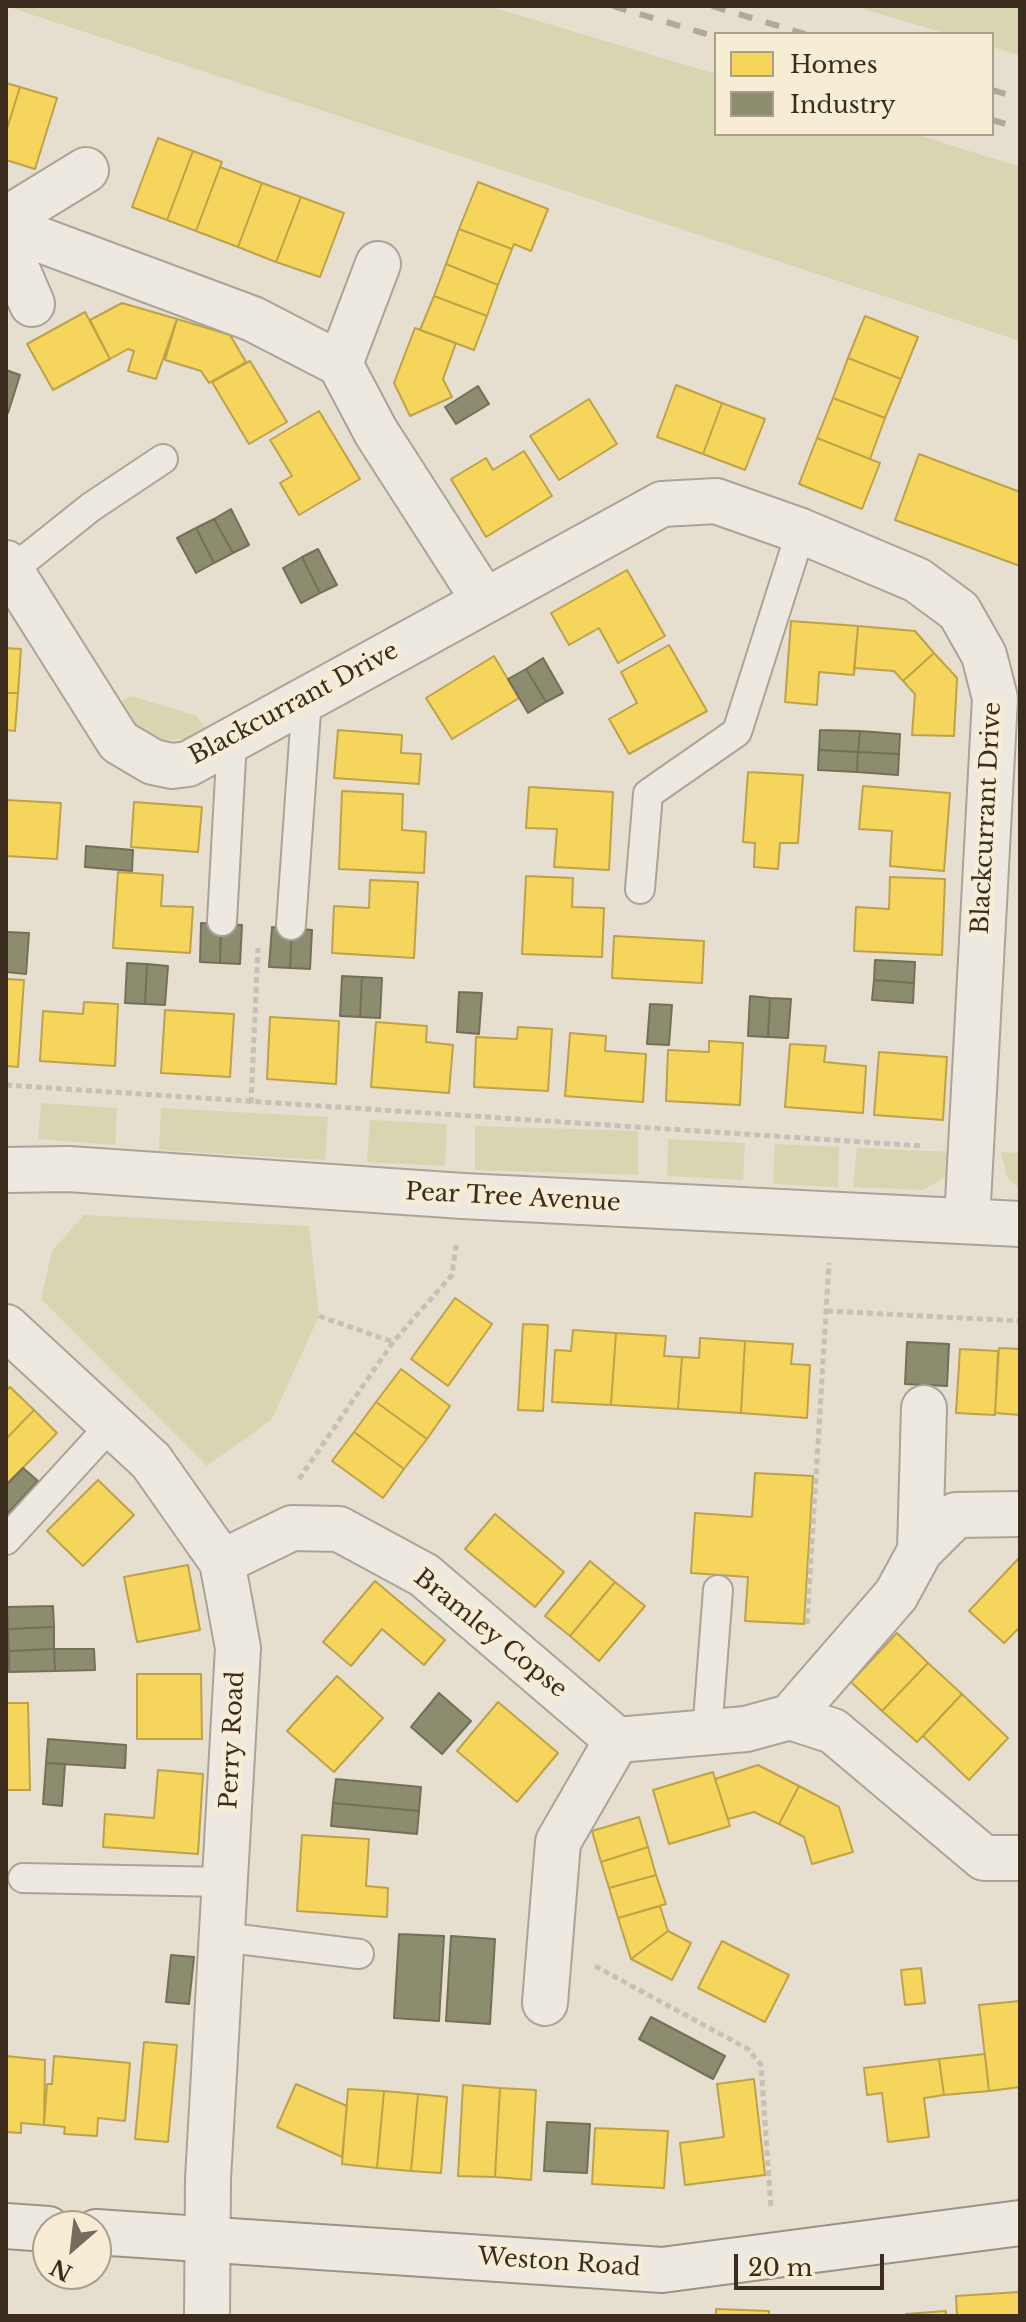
<!DOCTYPE html>
<html>
<head>
<meta charset="utf-8">
<style>
	body { margin:0 }
	#map { position:relative; width:1026px; height:2322px; overflow:hidden; background:#e6dece; font-family:"Libre Baskerville",serif }
	canvas { display:block }
	.frame { position:absolute; inset:0; border:8px solid #3c2c1e; pointer-events:none }
	.legend { position:absolute; left:714px; top:32px; width:280px; height:104px; box-sizing:border-box; background:#f7edd4; border:2px solid #aca08b; margin:0; padding:10px 14px; list-style:none; font-size:24px; color:#3c2c1e }
	.legend li { display:flex; align-items:center; gap:16px; height:40px }
	.legend b { width:40px; border:2px solid #aca08b }
	.north { position:absolute; left:32px; top:2210px; width:80px; height:80px; box-sizing:border-box; background:#f7edd4; border:2px solid #aca08b; border-radius:50%; rotate:208deg; font-size:22px; font-weight:700; line-height:32px; text-align:center; color:#3c2c1e }
	.north::after { content:''; display:block; margin:auto; width:28px; height:36px; background:#786a5c; clip-path:polygon(50% 0,100% 100%,50% 72%,0 100%) }
	.scale { position:absolute; left:734px; top:2254px; width:150px; height:36px; box-sizing:border-box; border:4px solid #3c2c1e; border-top:0; padding-left:10px; font-size:24px; line-height:28px; white-space:nowrap; color:#3c2c1e; -webkit-text-stroke:6px #f7edd4; paint-order:stroke }
</style>
</head>
<body>
<div id="map">
<canvas width="1026" height="2322"></canvas>
<div class="frame"></div>
<ul class="legend">
<li><b style="height:22px;background:#f6d55c"></b>Homes</li>
<li><b style="height:22px;background:#8c8c6e"></b>Industry</li>
</ul>
<div class="north">N</div>
<div class="scale">20 m</div>
</div>
<script>
const g = document.querySelector('canvas').getContext('2d');
g.lineJoin = 'round';
function fillPath(path, color) { g.fillStyle = color; g.fill(path, 'evenodd'); }
const toPath = rows => new Path2D(rows.map(r => 'M' + r).join(''));
function trace(path, color, width, dash) { g.strokeStyle = color; g.lineWidth = width; g.lineCap = dash ? 'butt' : 'round'; g.setLineDash(dash || []); g.stroke(path); }
function write(font, color, halo, rows, align = 'center') {
  g.font = font + ' "Libre Baskerville",serif'; g.lineWidth = 8; g.setLineDash([]); g.textBaseline = 'middle'; g.strokeStyle = halo; g.fillStyle = color; for (const [text, x, y, turn = 0] of rows) {
    g.save(); g.translate(x, y); g.rotate((+turn || 0) * Math.PI / 180); g.textAlign = isNaN(turn) ? turn : align; if (halo) g.strokeText(text, 0, 0); g.fillText(text, 0, 0); g.restore();
  }
}
fillPath(toPath([
	[6,6,488,6,716,74,716,134,915,134,1020,167,1020,341],
	[854,6,1020,6,1020,55,992,47,992,34,948,34],
	[131,696,197,716,205,728,186,739,164,740,136,727,121,702],
	[41,1103,117,1108,115,1145,38,1139],
	[161,1108,328,1117,325,1160,159,1150],
	[370,1120,447,1124,445,1166,367,1162],
	[475,1126,638,1131,638,1175,475,1170],
	[668,1139,745,1143,743,1180,667,1176],
	[775,1144,839,1147,838,1187,773,1184],
	[857,1148,954,1152,952,1167,946,1176,924,1190,853,1187],
	[1001,1152,1020,1153,1020,1190,1007,1177],
	[84,1215,309,1226,319,1316,272,1419,207,1466,41,1299,52,1251]
]), '#d7d6b0');
const homes = toPath([
	[6,83,20,87,6,132,6,83],
	[20,87,57,98,35,169,6,160,6,132,20,87],
	[158,138,193,151,167,220,132,207,158,138],
	[193,151,222,162,196,231,167,220,193,151],
	[220,167,262,183,238,247,196,231,220,167],
	[478,182,548,209,531,251,514,244,512,249,459,229,478,182],
	[262,183,301,197,276,262,238,247,262,183],
	[301,197,344,213,320,277,276,262,301,197],
	[459,229,512,249,498,285,446,264,459,229],
	[446,264,498,285,487,316,434,296,446,264],
	[434,296,487,316,474,350,420,330,434,296],
	[122,303,177,319,156,379,128,371,134,351,128,349,110,359,90,320,122,303],
	[85,312,110,359,53,390,27,344,85,312],
	[865,316,918,337,901,379,848,358,865,316],
	[177,319,230,335,246,362,209,383,201,371,165,360,177,319],
	[415,328,456,343,443,379,452,397,410,416,394,383,415,328],
	[848,358,901,379,885,418,833,398,848,358],
	[250,361,287,422,249,444,212,382,250,361],
	[676,385,722,403,703,454,657,437,676,385],
	[833,398,885,418,870,459,817,438,833,398],
	[589,399,617,444,559,480,530,436,589,399],
	[722,403,765,419,745,470,703,454,722,403],
	[319,411,360,479,299,515,280,483,292,476,270,440,319,411],
	[817,438,880,463,862,509,799,484,817,438],
	[524,451,552,496,486,537,451,479,486,458,493,470,524,451],
	[919,454,1020,492,1020,566,895,520,919,454],
	[627,570,665,636,618,663,599,628,569,645,551,613,627,570],
	[791,621,858,626,854,675,819,672,817,705,785,702,791,621],
	[858,626,915,631,934,653,903,681,894,671,854,668,858,626],
	[669,645,707,711,629,754,609,719,637,703,621,672,669,645],
	[6,648,21,649,18,693,6,693,6,648],
	[934,653,957,678,954,736,912,735,915,694,903,681,934,653],
	[494,656,519,698,452,739,426,698,494,656],
	[6,693,18,693,15,731,6,730,6,693],
	[338,730,402,735,401,753,421,754,419,784,334,778,338,730],
	[748,772,803,775,798,843,780,843,778,869,754,867,755,843,743,842,748,772],
	[863,786,950,793,944,871,890,866,892,831,859,829,863,786],
	[529,787,613,792,609,870,554,867,557,829,526,828,529,787],
	[342,791,403,794,402,830,426,832,424,873,339,869,342,791],
	[6,800,61,803,57,859,6,856,6,800],
	[134,802,202,807,198,852,131,847,134,802],
	[118,872,163,875,161,906,193,907,190,953,113,948,118,872],
	[526,876,573,878,572,907,604,908,602,957,522,954,526,876],
	[890,877,945,879,942,955,854,951,856,907,889,909,890,877],
	[370,880,418,882,414,958,332,953,334,906,369,908,370,880],
	[614,936,704,941,702,983,612,978,614,936],
	[6,979,24,980,18,1067,6,1066,6,979],
	[84,1002,118,1004,115,1066,40,1061,43,1011,83,1014,84,1002],
	[165,1010,234,1014,230,1077,161,1073,165,1010],
	[270,1017,339,1021,336,1084,267,1079,270,1017],
	[376,1022,427,1026,426,1042,453,1045,449,1093,371,1087,376,1022],
	[518,1027,552,1029,548,1091,474,1087,476,1037,517,1039,518,1027],
	[570,1033,606,1036,605,1051,646,1054,643,1102,565,1096,570,1033],
	[709,1041,743,1043,740,1105,666,1101,668,1050,709,1052,709,1041],
	[790,1044,826,1046,824,1062,866,1066,863,1113,785,1107,790,1044],
	[879,1052,947,1057,943,1120,874,1115,879,1052],
	[455,1298,492,1324,448,1386,411,1359,455,1298],
	[523,1324,548,1325,543,1411,518,1410,523,1324],
	[573,1330,616,1333,611,1405,552,1402,555,1350,571,1351,573,1330],
	[616,1333,666,1336,664,1356,682,1357,678,1409,611,1405,616,1333],
	[700,1338,745,1341,741,1413,678,1409,682,1357,699,1358,700,1338],
	[745,1341,793,1344,791,1364,810,1365,807,1418,741,1413,745,1341],
	[999,1348,1020,1349,1020,1415,995,1413,999,1348],
	[960,1349,998,1351,995,1415,956,1413,960,1349],
	[401,1369,450,1406,427,1439,376,1402,401,1369],
	[10,1387,34,1410,6,1439,6,1391,10,1387],
	[376,1402,427,1439,404,1469,354,1432,376,1402],
	[34,1410,57,1433,6,1485,6,1439,34,1410],
	[354,1432,404,1469,383,1498,332,1461,354,1432],
	[755,1473,813,1476,804,1624,745,1621,748,1577,691,1573,695,1513,752,1517,755,1473],
	[98,1480,134,1515,83,1566,47,1531,98,1480],
	[495,1514,564,1572,535,1607,465,1549,495,1514],
	[1020,1557,1020,1627,1004,1643,969,1611,1020,1557],
	[590,1561,615,1582,570,1636,545,1616,590,1561],
	[188,1565,200,1630,137,1642,124,1577,188,1565],
	[375,1581,445,1640,424,1665,382,1629,351,1666,323,1642,375,1581],
	[615,1582,645,1606,599,1661,570,1636,615,1582],
	[897,1633,928,1663,882,1711,851,1682,897,1633],
	[928,1663,962,1694,917,1742,882,1711,928,1663],
	[137,1674,201,1674,202,1739,137,1739,137,1674],
	[337,1676,383,1718,334,1772,287,1731,337,1676],
	[962,1694,1008,1738,969,1780,923,1736,962,1694],
	[498,1702,558,1753,517,1802,457,1751,498,1702],
	[6,1703,28,1703,30,1790,6,1790,6,1703],
	[758,1765,799,1786,779,1824,754,1812,728,1819,715,1779,758,1765],
	[158,1770,203,1774,198,1854,103,1847,105,1814,154,1818,158,1770],
	[713,1772,730,1826,669,1844,653,1790,713,1772],
	[799,1786,839,1807,853,1852,812,1864,804,1837,779,1824,799,1786],
	[639,1817,648,1847,601,1862,592,1831,639,1817],
	[302,1835,369,1839,366,1886,388,1888,387,1917,297,1911,302,1835],
	[648,1847,656,1875,609,1888,601,1862,648,1847],
	[656,1875,666,1904,618,1918,609,1888,656,1875],
	[660,1906,668,1931,631,1959,618,1918,660,1906],
	[668,1931,691,1943,672,1980,631,1959,668,1931],
	[722,1941,789,1975,765,2022,698,1988,722,1941],
	[921,1968,925,2003,905,2005,901,1970,921,1968],
	[1020,2001,1020,2087,989,2091,979,2005,1020,2001],
	[144,2042,177,2045,168,2142,135,2139,144,2042],
	[985,2054,989,2091,944,2095,939,2059,985,2054],
	[6,2056,45,2060,44,2125,21,2123,21,2133,6,2132,6,2056],
	[54,2056,130,2063,125,2121,98,2118,97,2136,64,2134,65,2127,44,2125,47,2084,52,2084,54,2056],
	[939,2059,944,2095,924,2098,929,2137,888,2142,882,2093,867,2095,864,2068,939,2059],
	[754,2079,765,2175,685,2185,680,2143,724,2137,717,2084,754,2079],
	[296,2084,347,2106,342,2157,277,2127,296,2084],
	[463,2085,500,2088,495,2177,458,2176,463,2085],
	[500,2088,536,2090,531,2180,495,2177,500,2088],
	[348,2089,384,2091,377,2168,342,2164,348,2089],
	[384,2091,418,2094,411,2171,377,2168,384,2091],
	[418,2094,447,2097,441,2173,411,2171,418,2094],
	[595,2128,668,2131,664,2188,592,2184,595,2128],
	[1019,2292,1020,2316,957,2316,956,2296,1019,2292],
	[716,2309,769,2311,769,2316,716,2316,716,2309],
	[946,2311,946,2316,906,2316,906,2314,946,2311]
]);
fillPath(homes, '#f6d55c');
trace(homes, '#bea249', 2);
const industry = toPath([
	[6,370,20,375,8,413,6,412,6,370],
	[478,386,489,404,456,424,445,407,478,386],
	[231,509,249,545,233,553,214,519,231,509],
	[214,519,233,553,214,563,196,528,214,519],
	[196,528,214,563,196,573,177,538,196,528],
	[318,549,337,585,320,593,302,557,318,549],
	[302,557,320,593,301,603,283,568,302,557],
	[543,658,563,693,546,702,526,669,543,658],
	[526,669,546,702,528,713,508,679,526,669],
	[820,730,860,731,858,752,819,750,820,730],
	[860,731,900,734,899,754,858,752,860,731],
	[819,750,858,752,857,772,818,770,819,750],
	[858,752,899,754,898,775,857,772,858,752],
	[86,846,133,850,132,871,85,867,86,846],
	[201,923,221,924,220,963,200,962,201,923],
	[221,924,242,925,240,964,220,963,221,924],
	[272,927,292,928,290,968,269,967,272,927],
	[292,928,312,930,310,969,290,968,292,928],
	[7,932,29,933,26,974,6,972,7,932],
	[875,960,915,962,914,983,874,980,875,960],
	[127,963,147,964,145,1004,125,1003,127,963],
	[147,964,168,966,165,1005,145,1004,147,964],
	[342,976,362,977,360,1017,340,1016,342,976],
	[362,977,382,978,380,1018,360,1017,362,977],
	[874,980,914,983,913,1003,872,1000,874,980],
	[459,992,482,993,479,1034,457,1032,459,992],
	[750,996,770,998,768,1037,748,1036,750,996],
	[770,998,791,999,788,1038,768,1037,770,998],
	[650,1004,672,1005,669,1045,647,1044,650,1004],
	[907,1342,949,1344,947,1386,905,1384,907,1342],
	[23,1468,38,1481,6,1515,6,1485,23,1468],
	[53,1606,54,1627,8,1629,7,1607,53,1606],
	[54,1627,54,1649,9,1651,8,1629,54,1627],
	[54,1649,55,1671,9,1672,9,1651,54,1649],
	[54,1649,94,1649,95,1670,55,1671,54,1649],
	[439,1693,471,1721,442,1754,411,1727,439,1693],
	[48,1739,126,1745,125,1768,46,1763,48,1739],
	[46,1763,65,1764,62,1806,43,1804,46,1763],
	[336,1779,421,1787,419,1811,333,1803,336,1779],
	[333,1803,419,1811,417,1834,331,1826,333,1803],
	[399,1934,444,1936,439,2021,394,2018,399,1934],
	[451,1936,495,1939,490,2024,446,2021,451,1936],
	[171,1955,194,1957,189,2004,166,2002,171,1955],
	[651,2017,725,2056,713,2079,639,2039,651,2017],
	[547,2122,590,2124,587,2173,544,2171,547,2122]
]);
fillPath(industry, '#8c8c6e');
trace(industry, '#746f56', 2);
const lane = toPath([
	[12,570,91,507,163,459],
	[640,889,648,794,737,732,801,531],
	[222,921,232,740],
	[291,925,307,698],
	[6,1540,112,1424],
	[707,1733,718,1590],
	[23,1878,225,1882],
	[222,1937,359,1954]
]);
const street = toPath([
	[6,219,86,170],
	[6,227,253,319,340,364,376,432,484,600],
	[6,243,32,304],
	[340,364,378,264],
	[6,563,119,742,153,762,172,766,188,764,662,504,716,501,801,531,917,580,959,611,984,655,995,698,967,1221],
	[6,1170,68,1169,463,1196,1020,1224],
	[6,1327,151,1461,222,1562,227,1588,238,1648,208,2179,207,2316],
	[920,1551,956,1515,1020,1514],
	[222,1562,292,1528,339,1529,424,1575,617,1740,746,1729,790,1717,833,1731,984,1858,1020,1858],
	[790,1717,896,1595,920,1551,924,1408],
	[545,2003,558,1842,617,1740]
]);
const secondary = toPath([
	[6,2226,48,2229],
	[96,2232,662,2270,1020,2223]
]);
trace(lane, '#aba397', 32);
trace(street, '#aba397', 48);
trace(secondary, '#9b9387', 48);
trace(toPath([
	[6,1085,923,1146],
	[251,1103,258,948],
	[827,1311,1020,1321],
	[319,1316,393,1342],
	[299,1479,393,1342,452,1275,456,1245],
	[807,1624,829,1263],
	[595,1966,748,2049,761,2065,771,2208]
]), '#c7c0b6', 5, [6, 4]);
trace(lane, '#eee9e0', 28);
trace(street, '#eee9e0', 44);
trace(secondary, '#eee9e0', 44);
trace(toPath([
	[613,6,716,37],
	[712,6,805,34],
	[992,90,1020,98],
	[992,120,1020,128]
]), '#aea8a0', 6, [14, 14]);
write('24px', '#3c2c1e', '#f7edd4', [
	["Blackcurrant Drive",294,704,-28],
	["Blackcurrant Drive",987,818,-87],
	["Pear Tree Avenue",513,1198,3],
	["Bramley Copse",490,1634,39],
	["Perry Road",233,1740,-87],
	["Weston Road",559,2263,4]
]);
</script>
</body>
</html>
